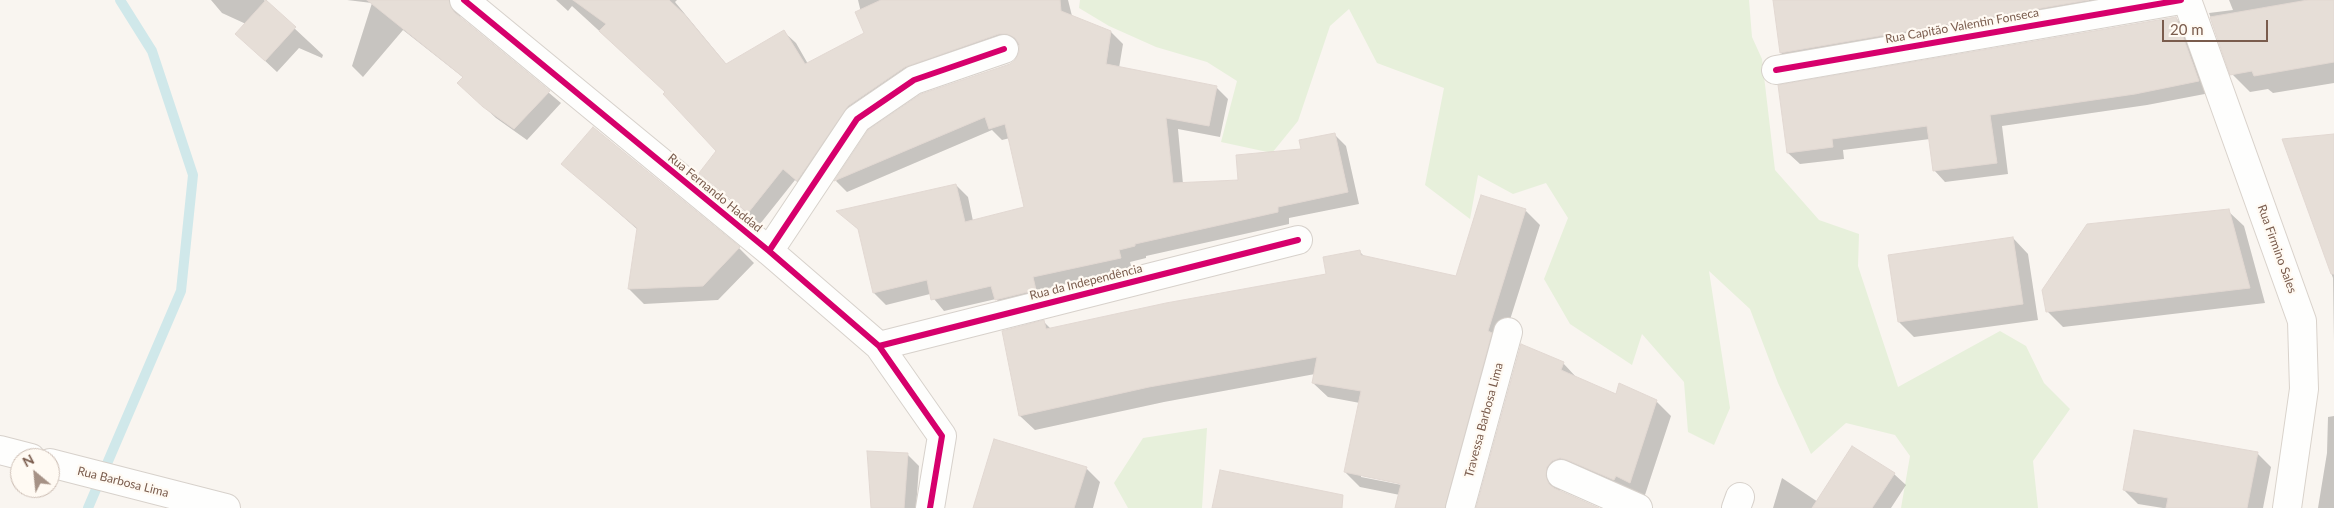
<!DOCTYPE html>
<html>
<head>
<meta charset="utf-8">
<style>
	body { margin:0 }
	#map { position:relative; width:2334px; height:508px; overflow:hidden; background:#f9f5f0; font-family:Lato,sans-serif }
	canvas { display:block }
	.north { position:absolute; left:10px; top:448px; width:50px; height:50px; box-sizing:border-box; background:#fffaf3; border:1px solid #cabbb1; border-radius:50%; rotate:332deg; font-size:14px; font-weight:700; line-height:20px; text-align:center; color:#7a5c4d }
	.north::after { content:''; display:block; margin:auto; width:18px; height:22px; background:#a69286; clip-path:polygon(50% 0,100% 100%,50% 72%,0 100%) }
	.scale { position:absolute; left:2162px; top:20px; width:106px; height:22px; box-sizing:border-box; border:2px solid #7a5c4d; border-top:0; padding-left:6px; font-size:15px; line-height:18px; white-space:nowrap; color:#7a5c4d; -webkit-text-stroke:4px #fffaf3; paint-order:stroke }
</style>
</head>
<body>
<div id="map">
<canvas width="2334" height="508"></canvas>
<div class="north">N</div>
<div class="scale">20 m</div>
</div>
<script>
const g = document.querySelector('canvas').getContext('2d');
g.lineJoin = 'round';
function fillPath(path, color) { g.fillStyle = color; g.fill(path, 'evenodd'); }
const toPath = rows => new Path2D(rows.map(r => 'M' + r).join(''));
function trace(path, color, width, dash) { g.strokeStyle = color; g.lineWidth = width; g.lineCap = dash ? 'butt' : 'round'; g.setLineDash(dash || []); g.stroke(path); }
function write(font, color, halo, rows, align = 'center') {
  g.font = font + ' Lato,sans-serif'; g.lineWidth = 4.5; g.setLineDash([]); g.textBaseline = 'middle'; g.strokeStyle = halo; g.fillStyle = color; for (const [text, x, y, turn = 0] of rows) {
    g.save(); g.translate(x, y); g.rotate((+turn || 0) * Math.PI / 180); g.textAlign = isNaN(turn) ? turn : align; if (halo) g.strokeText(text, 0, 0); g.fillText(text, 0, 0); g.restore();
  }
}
fillPath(toPath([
	[1080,0,1749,0,1752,37,1762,59,1775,170,1819,220,1859,234,1858,266,1898,387,2000,331,2026,346,2044,383,2070,409,2033,461,2038,508,1901,508,1910,456,1895,435,1846,423,1811,454,1778,383,1750,309,1709,271,1730,408,1714,445,1688,432,1684,382,1642,334,1632,365,1570,324,1544,279,1568,218,1546,183,1513,194,1478,175,1470,219,1425,185,1444,88,1377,63,1349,9,1330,26,1298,121,1272,153,1221,142,1237,81,1207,62,1156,47,1109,26,1079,8],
	[1207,428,1202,508,1128,508,1114,483,1143,438]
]), '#e7f0db');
fillPath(toPath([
	[211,0,264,0,323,55,322,58,299,48,277,72,248,45,246,24,222,13],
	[347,0,456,0,462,5,460,18,561,103,527,140,496,118,471,95,464,78,403,30,363,77,352,66,372,3],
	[556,0,677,0,675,2,727,65,784,32,796,43,808,64,866,33,858,0,1068,0,1072,16,1111,32,1123,44,1119,68,1216,87,1228,99,1220,137,1178,129,1183,184,1239,181,1334,134,1346,146,1359,204,1289,218,1289,224,1146,256,1146,258,1130,262,1132,269,1044,289,1048,302,1008,312,996,299,944,311,930,294,886,305,874,293,860,231,839,212,956,185,968,197,973,221,1025,208,1010,138,1002,140,992,130,847,192,836,181,869,131,1010,65,1016,60,1020,53,1020,45,1011,46,860,118,809,192,795,180,760,224,701,173,718,151,667,93,572,6,568,11],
	[1775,0,2166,0,1793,65,1781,53],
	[2229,0,2334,0,2334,83,2273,93,2268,89,2250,92,2232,74,2209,13,2233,10],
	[2176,18,2188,30,2210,93,2147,105,2002,126,2008,174,1945,182,1934,170,1930,139,1843,150,1844,159,1800,164,1788,153],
	[594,129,739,248,754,263,718,300,644,304,629,289,638,230,563,164],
	[2334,135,2334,343,2333,278,2284,140],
	[1525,210,1540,225,1502,345,1462,508,1397,508,1400,495,1360,487,1345,472,1360,403,1328,397,1313,383,1315,374,1164,402,1035,430,1020,416,1044,322,1051,329,1328,275,1359,251,1366,258,1457,278],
	[1361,474,1408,484,1407,486,1361,477],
	[2228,211,2244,226,2265,303,2063,327,2047,311],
	[2013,238,2028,254,2038,320,1914,337,1899,322],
	[1563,363,1577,378,1616,396,1656,401,1671,416,1643,501,1561,482,1560,491,1596,508,1477,508],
	[2334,416,2334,508,2318,508,2327,453,2328,417],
	[2257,453,2271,467,2263,508,2163,508,2138,504,2124,490],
	[908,455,919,466,916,508,873,508],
	[1086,468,1100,482,1093,508,974,508],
	[1894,474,1906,485,1891,508,1773,508,1782,478,1818,502]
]), '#0003');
trace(toPath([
	[88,508,181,291,193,175,152,51,120,0]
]), '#d0e8ea', 10);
const building = toPath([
	[266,0,296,27,265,61,235,34,266,0],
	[367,0,449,0,454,12,550,91,514,129,483,107,457,83,463,77,367,0],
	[573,0,669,0,685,15,726,64,784,30,805,64,864,33,855,12,881,0,1060,0,1061,11,1111,31,1106,64,1217,86,1209,126,1166,118,1173,183,1238,180,1236,155,1301,149,1299,140,1335,133,1348,192,1278,207,1278,212,1135,244,1135,246,1119,250,1121,258,1033,277,1036,290,995,300,991,286,931,300,927,280,873,293,858,229,836,211,956,184,965,222,1024,207,1005,124,989,129,985,117,834,181,868,130,921,94,1010,64,1015,60,1019,52,1019,44,1015,38,1007,34,999,34,905,67,848,106,797,181,783,169,748,213,699,173,716,151,663,94,665,92,599,31,606,24,573,0],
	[1773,0,2089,0,1780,53,1773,0],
	[2308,0,2334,0,2334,62,2254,76,2252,71,2230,75,2210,17,2308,0],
	[2176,17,2199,81,2135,94,1990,115,1997,163,1933,171,1927,126,1832,139,1833,147,1787,153,1778,85,2176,17],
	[593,127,740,247,703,286,628,289,637,228,561,164,593,127],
	[2334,134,2334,274,2331,274,2282,139,2334,134],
	[1481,195,1526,209,1488,331,1492,333,1445,508,1395,508,1401,484,1344,472,1361,391,1312,383,1317,357,1149,387,1019,416,1002,331,1044,320,1046,329,1166,303,1326,274,1323,257,1360,250,1361,255,1456,276,1481,195],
	[2229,209,2250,288,2046,312,2042,290,2087,224,2229,209],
	[2013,237,2023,304,1898,322,1888,255,2013,237],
	[1521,344,1564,362,1561,370,1616,394,1619,383,1657,400,1630,483,1616,476,1614,480,1567,460,1560,458,1552,461,1547,467,1546,476,1549,484,1554,488,1599,508,1476,508,1521,344],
	[2134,430,2258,452,2247,508,2166,508,2168,498,2123,490,2134,430],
	[994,439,1087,467,1074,508,973,508,994,439],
	[1852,446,1895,473,1872,508,1812,508,1852,446],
	[867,451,908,453,904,508,871,508,867,451],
	[1220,470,1343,495,1342,508,1212,508,1220,470]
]);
fillPath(building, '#e6ded7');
trace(building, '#e2d8d2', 1);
const minor = toPath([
	[464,0,769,251,879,346,942,436,930,508],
	[1776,70,2181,0],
	[769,251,857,119,914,80,1004,49],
	[879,346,1298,240],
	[0,450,31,458],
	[50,463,226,508],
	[1561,474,1638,508],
	[1460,508,1508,332],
	[1736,508,1740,497]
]);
const secondary = toPath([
	[2187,0,2302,321,2304,389,2287,508]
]);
trace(minor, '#d7d1cb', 30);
trace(secondary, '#d9d2cb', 30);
trace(minor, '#fefefd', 28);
trace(secondary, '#fefefd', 28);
trace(toPath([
	[464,0,769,251,879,346,942,436,930,508],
	[1776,70,2181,0],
	[769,251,857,119,914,80,1004,49],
	[879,346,1298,240]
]), '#d6006c', 6);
write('12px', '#7a5c4d', '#fffaf3', [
	["Rua Capitão Valentin Fonseca",1962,26,-10],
	["Rua Fernando Haddad",715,193,39],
	["Rua Firmino Sales",2277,249,70],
	["Rua da Independência",1086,282,-14],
	["Travessa Barbosa Lima",1484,420,-75],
	["Rua Barbosa Lima",123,482,14]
]);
</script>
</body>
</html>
